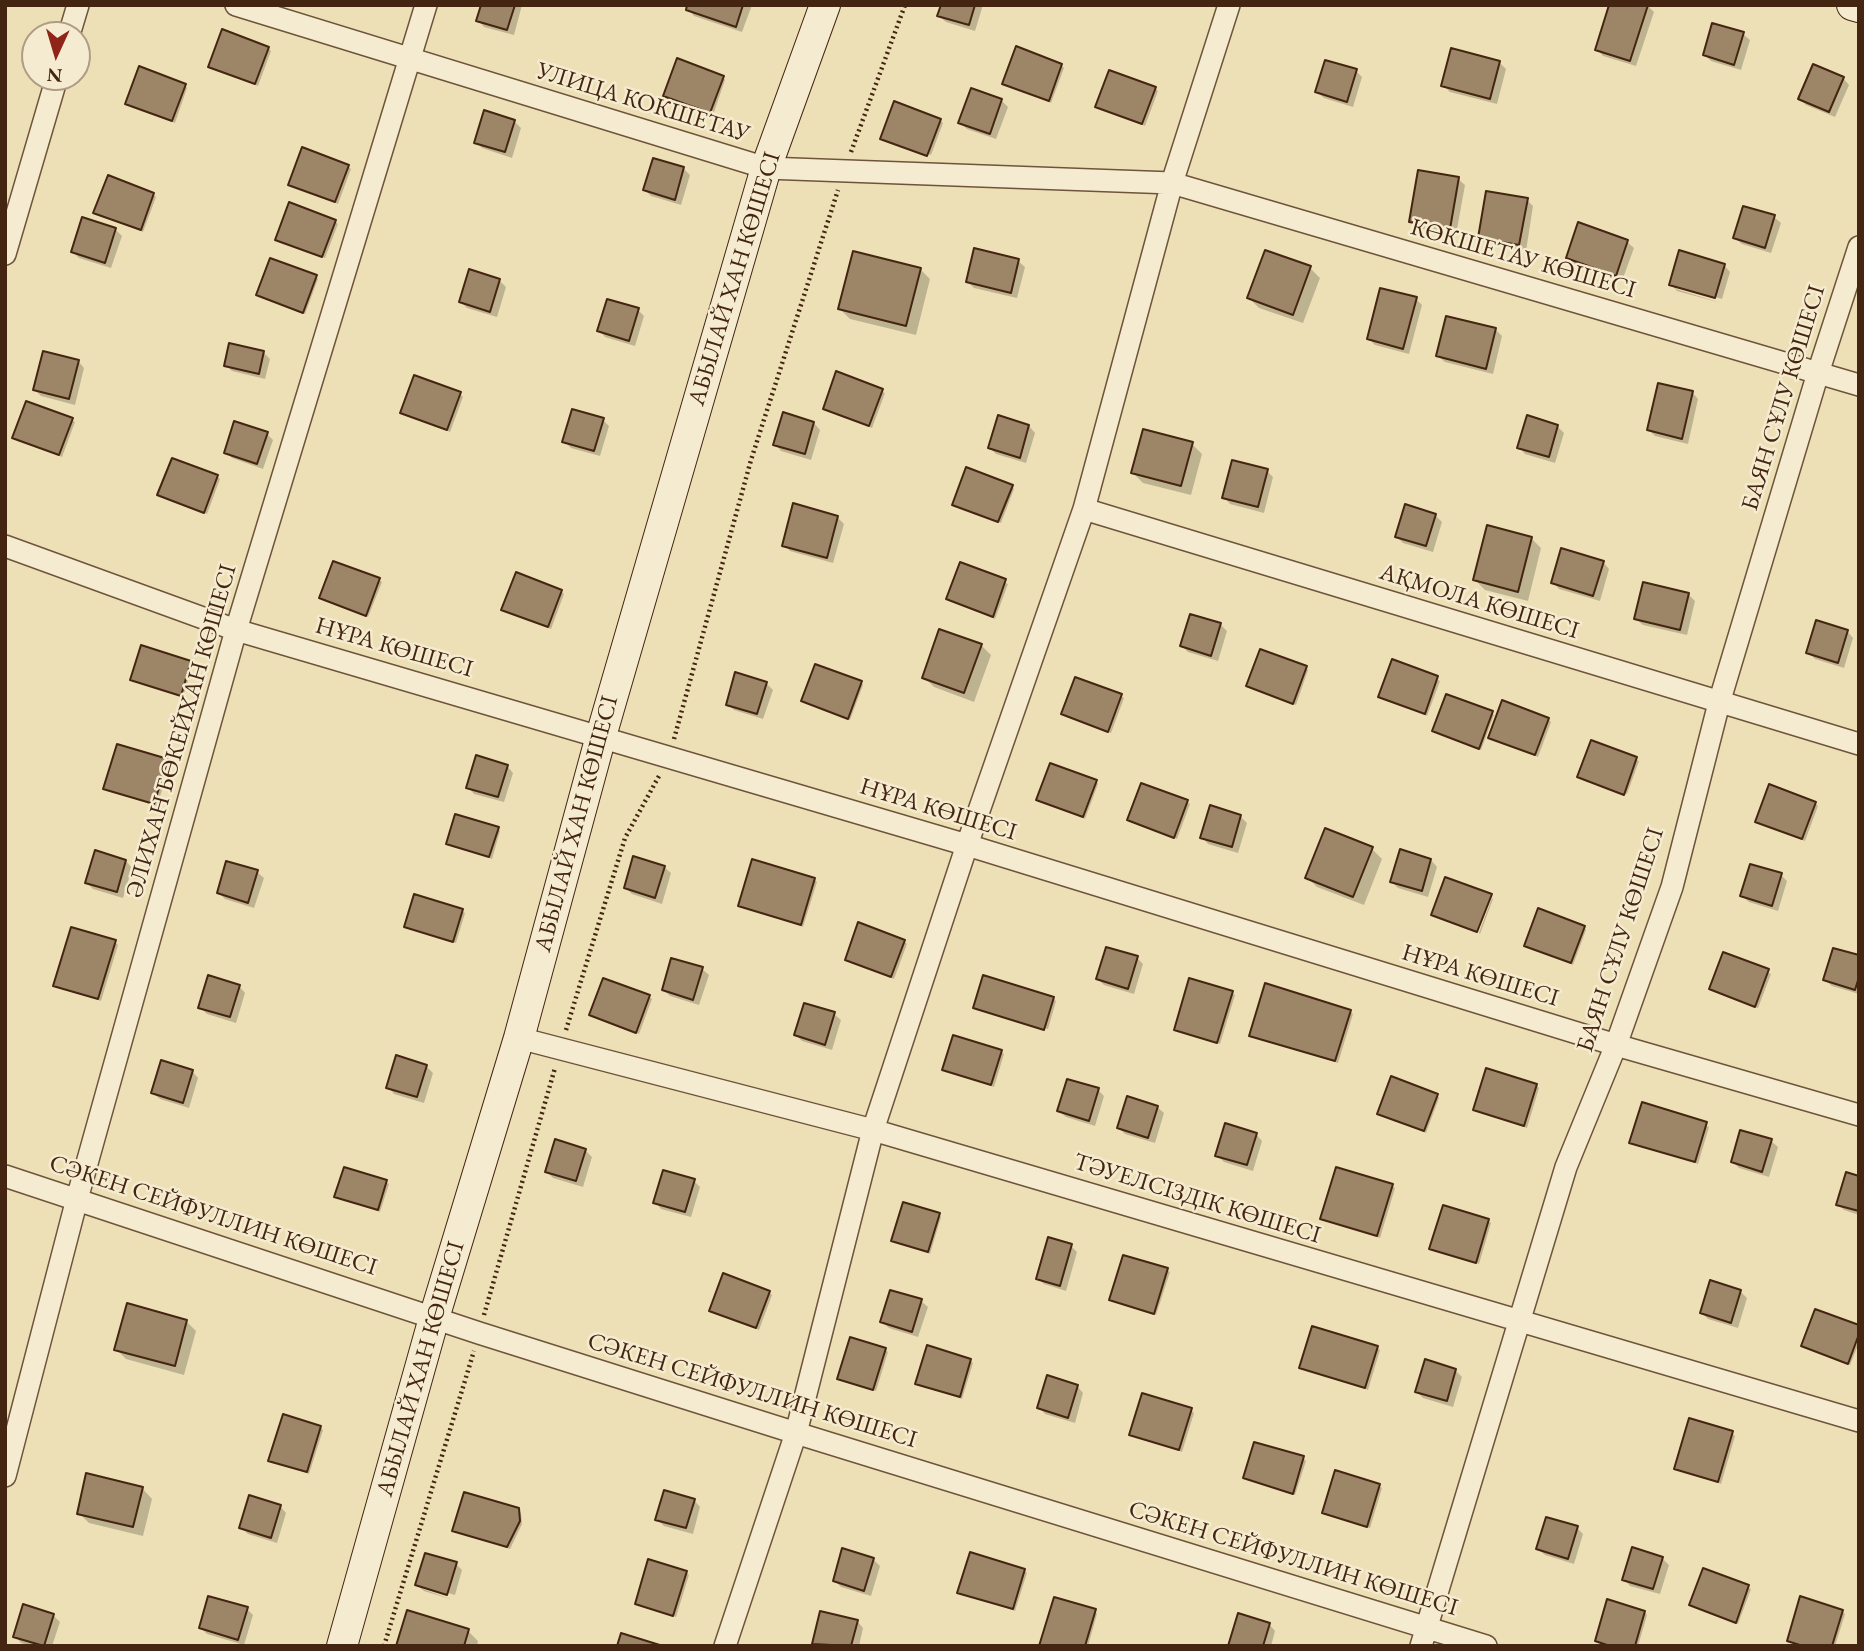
<!DOCTYPE html>
<html>
<head>
<meta charset="utf-8">
<style>
	body { margin:0 }
	#map { position:relative; width:1864px; height:1651px; overflow:hidden; background:#eee0b6; font-family:"EB Garamond",serif }
	canvas { display:block }
	.frame { position:absolute; inset:0; border:7px solid #442511; pointer-events:none }
	.north { position:absolute; left:21px; top:21px; width:70px; height:70px; box-sizing:border-box; background:#f4ebd0; border:2px solid #ae9c84; border-radius:50%; rotate:184deg; font-size:19px; font-weight:700; line-height:28px; text-align:center; color:#442511 }
	.north::after { content:''; display:block; margin:auto; width:24px; height:32px; background:#8f2418; clip-path:polygon(50% 0,100% 100%,50% 72%,0 100%) }
</style>
</head>
<body>
<div id="map">
<canvas width="1864" height="1651"></canvas>
<div class="frame"></div>
<div class="north">N</div>
</div>
<script>
const g = document.querySelector('canvas').getContext('2d');
g.lineJoin = 'round';
function fillPath(path, color) { g.fillStyle = color; g.fill(path, 'evenodd'); }
const toPath = rows => new Path2D(rows.map(r => 'M' + r).join(''));
function trace(path, color, width, dash) { g.strokeStyle = color; g.lineWidth = width; g.lineCap = dash ? 'butt' : 'round'; g.setLineDash(dash || []); g.stroke(path); }
function write(font, color, halo, rows, align = 'center') {
  g.font = font + ' "EB Garamond",serif'; g.lineWidth = 5; g.setLineDash([]); g.textBaseline = 'middle'; g.strokeStyle = halo; g.fillStyle = color; for (const [text, x, y, turn = 0] of rows) {
    g.save(); g.translate(x, y); g.rotate((+turn || 0) * Math.PI / 180); g.textAlign = isNaN(turn) ? turn : align; if (halo) g.strokeText(text, 0, 0); g.fillText(text, 0, 0); g.restore();
  }
}
fillPath(toPath([
	[482,5,522,5,514,35,484,27,478,20],
	[689,5,752,5,742,32,694,16,688,9],
	[942,5,983,5,975,31,946,22,939,16],
	[1648,6,1654,12,1636,66,1603,56,1597,49],
	[1743,34,1750,40,1741,70,1711,61,1705,55],
	[268,48,271,51,258,86,210,66],
	[1452,50,1500,63,1506,69,1497,104,1450,92,1443,85],
	[1061,65,1064,68,1051,103,1004,83],
	[1356,71,1362,77,1353,107,1324,98,1317,92],
	[723,77,725,80,713,115,665,95],
	[1843,78,1849,85,1835,117,1806,105,1800,99],
	[185,85,187,88,175,123,127,103],
	[1155,88,1158,91,1145,126,1097,107],
	[1001,100,1008,107,996,139,967,129,960,123],
	[940,120,943,123,931,155,883,138],
	[514,121,521,128,512,158,482,148,476,142],
	[654,160,684,169,690,175,681,205,651,196,645,190],
	[348,166,351,169,338,204,290,184],
	[1458,179,1465,185,1456,235,1417,228,1411,221],
	[153,194,156,197,143,232,96,212],
	[1527,200,1533,206,1526,251,1486,244,1479,237],
	[1774,217,1781,223,1771,253,1742,244,1735,238],
	[335,221,338,224,325,258,277,239],
	[115,229,122,236,111,268,79,258,73,252],
	[1627,242,1634,248,1622,281,1574,264,1568,258],
	[1018,261,1025,267,1017,298,974,288,968,282],
	[1724,265,1730,272,1722,299,1676,285,1676,289,1721,303,1677,291,1671,284],
	[1310,268,1320,278,1303,323,1259,308,1249,298],
	[920,269,930,279,916,335,850,319,840,309],
	[316,277,318,279,305,314,258,295],
	[499,280,506,287,497,317,467,308,461,302],
	[1416,299,1422,305,1409,354,1375,345,1369,339],
	[638,310,644,316,635,346,605,337,599,330],
	[1496,330,1502,336,1493,374,1445,362,1438,356],
	[263,352,270,359,265,379,232,371,226,365],
	[78,361,84,368,75,405,41,396,35,390],
	[838,373,885,393,872,428,825,408],
	[1692,392,1698,399,1688,444,1655,436,1649,430],
	[460,394,463,397,450,432,402,412],
	[72,420,75,422,62,457,14,438],
	[603,420,609,426,600,456,571,448,564,441],
	[814,423,820,430,811,460,781,451,775,444],
	[1029,426,1035,433,1026,463,996,454,990,448],
	[1557,426,1564,433,1555,463,1525,454,1519,447],
	[267,434,273,440,263,469,232,458,226,452],
	[1192,444,1202,454,1191,495,1143,483,1133,473],
	[1267,471,1273,477,1264,513,1230,504,1224,497],
	[217,476,220,479,207,514,160,495],
	[1012,486,1014,489,1001,523,954,504],
	[1435,515,1442,522,1433,552,1403,543,1397,537],
	[837,517,844,524,833,563,790,551,784,545],
	[1531,538,1541,548,1528,601,1485,590,1475,580],
	[1603,562,1609,569,1600,601,1559,589,1553,582],
	[961,564,1008,584,995,619,948,599],
	[379,580,382,582,368,617,321,598],
	[561,591,564,594,551,629,503,609],
	[1688,594,1695,601,1687,635,1643,625,1636,619],
	[1191,616,1221,625,1227,631,1218,661,1188,652,1182,646],
	[1847,631,1853,638,1844,668,1815,659,1808,652],
	[981,645,991,655,974,702,934,687,924,677],
	[1393,661,1440,681,1427,716,1380,696],
	[191,662,193,665,183,697,132,680],
	[1306,668,1308,670,1296,705,1248,686],
	[861,682,863,685,850,720,803,701],
	[766,683,773,690,763,719,734,710,728,704],
	[1121,696,1124,698,1111,733,1063,714],
	[1492,713,1494,715,1481,750,1434,731],
	[1548,719,1551,722,1538,757,1490,737],
	[1592,742,1639,761,1627,794,1579,776],
	[167,761,170,764,157,806,105,789],
	[507,766,513,773,504,802,474,794,468,787],
	[1096,781,1098,784,1085,819,1038,799],
	[1187,802,1190,804,1177,839,1129,820],
	[1815,803,1818,806,1805,841,1757,821],
	[1240,816,1247,823,1238,853,1208,844,1202,837],
	[498,828,500,831,492,859,448,844],
	[1372,849,1382,859,1364,905,1317,887,1307,877],
	[1431,860,1437,867,1428,897,1398,888,1392,882],
	[126,861,132,868,123,898,93,889,87,883],
	[664,867,671,873,662,904,632,894,626,888],
	[257,872,264,878,254,908,225,899,219,893],
	[1781,875,1787,881,1778,911,1749,902,1742,896],
	[814,879,817,882,803,927,740,906],
	[1492,898,1493,899,1480,934,1479,933],
	[462,911,465,913,456,943,406,927],
	[1584,927,1586,930,1573,965,1526,945],
	[904,941,907,944,894,979,847,959],
	[115,942,118,945,101,1001,55,985],
	[1724,954,1771,974,1758,1008,1711,989],
	[1859,957,1859,994,1832,986,1825,980],
	[1137,958,1143,964,1134,994,1104,985,1098,979],
	[702,969,709,975,699,1005,670,996,664,990],
	[239,986,245,993,236,1023,207,1014,200,1007],
	[1232,993,1235,995,1220,1044,1176,1029],
	[649,997,652,999,639,1034,591,1015],
	[1053,998,1056,1001,1048,1029,975,1007],
	[1350,1011,1353,1014,1338,1063,1251,1035],
	[834,1014,841,1020,832,1050,802,1041,796,1035],
	[1001,1051,1004,1054,994,1087,944,1069],
	[426,1066,433,1073,424,1103,394,1094,388,1087],
	[192,1071,198,1078,189,1108,160,1099,153,1093],
	[1536,1085,1539,1088,1527,1128,1475,1110],
	[1098,1090,1104,1096,1095,1126,1066,1117,1059,1111],
	[1437,1095,1439,1098,1426,1133,1379,1113],
	[1643,1104,1709,1127,1698,1164,1631,1142],
	[1157,1107,1164,1113,1155,1143,1125,1134,1119,1128],
	[1256,1134,1262,1141,1253,1171,1224,1162,1217,1155],
	[1771,1141,1778,1147,1769,1177,1739,1168,1733,1162],
	[585,1150,592,1157,583,1187,553,1178,547,1172],
	[1859,1178,1859,1215,1844,1210,1838,1204],
	[694,1181,700,1187,691,1217,661,1209,655,1202],
	[386,1182,389,1184,380,1212,336,1197],
	[1392,1186,1395,1188,1380,1238,1322,1219],
	[939,1214,941,1217,930,1254,893,1240],
	[1488,1221,1491,1223,1479,1264,1431,1248],
	[1071,1246,1077,1252,1066,1291,1044,1284,1038,1278],
	[1167,1270,1170,1272,1156,1315,1111,1300],
	[1740,1291,1747,1298,1738,1328,1708,1319,1702,1313],
	[769,1292,772,1295,759,1330,711,1310],
	[921,1301,928,1307,918,1337,889,1328,882,1322],
	[186,1321,196,1331,184,1375,126,1359,116,1349],
	[1859,1327,1859,1343,1850,1365,1803,1346],
	[1377,1348,1380,1350,1368,1390,1301,1368],
	[885,1349,888,1352,876,1391,839,1378],
	[970,1360,973,1363,962,1399,917,1383],
	[1455,1370,1462,1377,1453,1407,1423,1398,1417,1392],
	[1077,1386,1083,1393,1075,1423,1045,1414,1039,1407],
	[1191,1410,1194,1413,1182,1452,1131,1435],
	[320,1427,323,1430,309,1474,270,1460],
	[1732,1433,1735,1436,1721,1484,1676,1468],
	[1303,1458,1306,1461,1295,1495,1244,1478],
	[1379,1486,1382,1488,1370,1528,1324,1512],
	[142,1488,152,1499,143,1536,89,1523,79,1513],
	[694,1500,700,1507,693,1534,664,1526,657,1519],
	[280,1506,286,1513,277,1543,248,1534,241,1527],
	[518,1510,521,1513,522,1524,510,1549,454,1530],
	[1577,1528,1583,1534,1574,1564,1545,1555,1538,1549],
	[1662,1558,1669,1565,1660,1594,1630,1586,1624,1579],
	[873,1559,880,1566,871,1596,841,1587,835,1581],
	[456,1564,462,1570,455,1595,423,1585,423,1589,453,1600,424,1591,417,1585],
	[1024,1570,1027,1573,1015,1611,959,1592],
	[1704,1570,1751,1589,1738,1624,1691,1605],
	[686,1572,689,1575,676,1617,637,1604],
	[247,1609,253,1615,244,1645,207,1634,201,1628],
	[1095,1611,1097,1614,1088,1646,1041,1646],
	[1842,1611,1845,1614,1835,1646,1801,1646,1789,1640],
	[1645,1612,1647,1615,1638,1646,1607,1646,1597,1641],
	[53,1615,60,1622,52,1646,32,1646,21,1643,15,1636],
	[857,1621,863,1628,859,1646,816,1646,813,1644],
	[1269,1624,1275,1631,1271,1646,1230,1646],
	[468,1631,478,1641,477,1646,398,1646]
]), '#0003');
const building = toPath([
	[481,5,515,5,507,30,476,21,481,5],
	[687,5,743,5,736,27,686,10,687,5],
	[941,5,975,5,969,25,937,16,941,5],
	[1609,5,1648,5,1630,61,1595,50,1609,5],
	[1712,23,1744,32,1734,65,1703,55,1712,23],
	[222,29,269,47,255,84,208,67,222,29],
	[1016,46,1062,64,1049,101,1002,84,1016,46],
	[1451,48,1500,61,1490,99,1441,86,1451,48],
	[677,58,724,76,710,113,663,96,677,58],
	[1325,60,1357,69,1347,102,1315,92,1325,60],
	[1813,64,1844,77,1829,112,1798,99,1813,64],
	[139,66,186,84,172,121,125,104,139,66],
	[1109,70,1156,87,1142,124,1095,107,1109,70],
	[971,88,1002,99,990,134,958,123,971,88],
	[894,101,941,119,927,156,880,139,894,101],
	[484,110,515,120,505,152,474,143,484,110],
	[302,147,349,165,335,202,288,185,302,147],
	[653,158,684,167,675,200,643,190,653,158],
	[1418,170,1459,177,1450,229,1409,222,1418,170],
	[108,175,154,193,141,230,93,213,108,175],
	[1486,191,1528,198,1519,245,1478,238,1486,191],
	[289,202,336,220,322,257,275,240,289,202],
	[1743,206,1775,215,1765,248,1733,238,1743,206],
	[82,217,116,228,105,263,71,252,82,217],
	[1578,222,1628,240,1616,276,1566,258,1578,222],
	[974,248,1019,259,1011,293,966,282,974,248],
	[1265,250,1311,266,1293,315,1247,298,1265,250],
	[1679,250,1725,264,1715,298,1669,285,1679,250],
	[853,251,921,268,906,326,838,309,853,251],
	[270,258,317,275,303,313,256,295,270,258],
	[469,269,500,279,490,312,459,302,469,269],
	[1380,288,1417,297,1403,349,1367,339,1380,288],
	[607,299,639,308,629,341,597,331,607,299],
	[1446,316,1496,328,1486,369,1436,356,1446,316],
	[229,343,264,351,259,374,224,366,229,343],
	[43,351,79,360,69,399,33,390,43,351],
	[836,371,883,389,869,426,823,409,836,371],
	[414,375,461,392,447,430,400,413,414,375],
	[1658,383,1693,391,1682,439,1647,430,1658,383],
	[26,401,73,418,59,455,12,438,26,401],
	[572,409,604,418,594,451,562,442,572,409],
	[783,412,814,422,805,454,773,445,783,412],
	[998,415,1029,425,1020,458,988,448,998,415],
	[1527,415,1558,425,1549,457,1517,448,1527,415],
	[234,421,268,432,257,464,224,453,234,421],
	[1143,429,1193,442,1181,486,1131,473,1143,429],
	[172,458,218,475,204,513,157,495,172,458],
	[1232,460,1268,469,1258,507,1222,498,1232,460],
	[966,467,1013,485,998,522,952,505,966,467],
	[793,503,838,516,827,558,782,546,793,503],
	[1405,504,1436,514,1426,546,1395,537,1405,504],
	[1487,525,1532,537,1518,592,1473,580,1487,525],
	[1561,548,1604,561,1593,596,1551,583,1561,548],
	[333,561,380,578,366,616,319,598,333,561],
	[960,562,1006,579,993,617,946,599,960,562],
	[516,572,562,590,548,627,501,610,516,572],
	[1643,582,1689,593,1680,630,1634,619,1643,582],
	[1190,614,1221,623,1211,656,1180,646,1190,614],
	[1816,620,1848,630,1838,663,1806,653,1816,620],
	[939,629,982,644,964,693,922,678,939,629],
	[141,645,191,661,181,696,130,680,141,645],
	[1260,649,1307,666,1293,704,1246,686,1260,649],
	[1392,659,1438,676,1425,714,1378,697,1392,659],
	[815,664,862,681,848,719,801,701,815,664],
	[735,672,767,682,757,714,726,705,735,672],
	[1075,677,1122,694,1108,732,1061,714,1075,677],
	[1446,694,1493,711,1479,749,1432,731,1446,694],
	[1502,700,1549,718,1535,755,1488,738,1502,700],
	[1591,740,1637,757,1624,795,1577,777,1591,740],
	[117,744,168,759,154,804,103,789,117,744],
	[476,755,508,765,498,797,466,788,476,755],
	[1050,763,1097,780,1083,817,1036,800,1050,763],
	[1141,783,1188,800,1174,838,1127,820,1141,783],
	[1769,784,1816,802,1802,839,1755,822,1769,784],
	[1210,805,1241,815,1232,847,1200,838,1210,805],
	[455,814,499,827,489,857,446,844,455,814],
	[1325,828,1373,847,1353,897,1305,878,1325,828],
	[1400,849,1431,859,1422,891,1390,882,1400,849],
	[95,850,126,860,117,892,85,883,95,850],
	[633,856,665,866,655,898,624,888,633,856],
	[752,859,815,878,801,925,738,906,752,859],
	[226,861,258,870,248,903,217,893,226,861],
	[1750,864,1782,873,1772,906,1740,896,1750,864],
	[1445,877,1492,894,1477,932,1431,915,1445,877],
	[414,894,463,909,453,942,404,927,414,894],
	[1538,908,1585,926,1571,963,1524,946,1538,908],
	[858,922,905,940,891,977,845,960,858,922],
	[71,927,116,940,98,999,53,986,71,927],
	[1106,947,1138,956,1128,989,1096,979,1106,947],
	[1833,948,1859,955,1859,977,1855,990,1823,980,1833,948],
	[1723,952,1769,969,1755,1007,1709,989,1723,952],
	[671,958,703,967,693,1000,662,990,671,958],
	[208,975,240,985,230,1017,198,1008,208,975],
	[983,975,1054,997,1044,1030,973,1008,983,975],
	[603,978,650,995,636,1033,589,1015,603,978],
	[1189,978,1233,991,1217,1043,1174,1030,1189,978],
	[1265,983,1351,1010,1335,1061,1249,1036,1265,983],
	[804,1003,835,1012,825,1045,794,1035,804,1003],
	[953,1035,1002,1050,991,1085,942,1070,953,1035],
	[396,1055,427,1065,417,1097,386,1088,396,1055],
	[161,1060,193,1070,183,1103,151,1093,161,1060],
	[1486,1068,1537,1084,1524,1126,1473,1110,1486,1068],
	[1391,1076,1438,1094,1424,1131,1377,1114,1391,1076],
	[1067,1079,1099,1088,1089,1121,1057,1111,1067,1079],
	[1127,1096,1158,1106,1148,1138,1117,1128,1127,1096],
	[1642,1102,1707,1122,1695,1162,1629,1143,1642,1102],
	[1225,1123,1257,1133,1247,1165,1215,1156,1225,1123],
	[1740,1130,1772,1139,1762,1172,1731,1162,1740,1130],
	[555,1139,586,1149,576,1181,545,1172,555,1139],
	[344,1167,387,1180,378,1210,334,1197,344,1167],
	[1336,1167,1393,1184,1377,1236,1320,1219,1336,1167],
	[663,1170,695,1179,685,1212,653,1203,663,1170],
	[1846,1172,1859,1176,1859,1211,1836,1205,1846,1172],
	[903,1202,940,1213,928,1252,891,1241,903,1202],
	[1443,1205,1489,1219,1476,1263,1429,1249,1443,1205],
	[1048,1237,1072,1244,1060,1286,1036,1279,1048,1237],
	[1123,1255,1168,1268,1154,1314,1109,1300,1123,1255],
	[723,1273,770,1291,756,1328,709,1311,723,1273],
	[1710,1280,1741,1290,1731,1323,1700,1313,1710,1280],
	[890,1290,922,1299,912,1332,880,1322,890,1290],
	[127,1303,187,1320,175,1366,114,1350,127,1303],
	[1815,1309,1859,1325,1859,1334,1848,1364,1801,1346,1815,1309],
	[1312,1326,1378,1346,1365,1388,1299,1368,1312,1326],
	[850,1337,886,1348,873,1390,837,1379,850,1337],
	[927,1345,971,1359,960,1397,915,1384,927,1345],
	[1425,1359,1456,1369,1447,1401,1415,1392,1425,1359],
	[1047,1375,1078,1385,1068,1418,1037,1408,1047,1375],
	[1142,1393,1192,1408,1179,1450,1129,1435,1142,1393],
	[283,1414,321,1426,307,1472,268,1461,283,1414],
	[1689,1418,1733,1431,1718,1482,1674,1469,1689,1418],
	[1254,1442,1304,1456,1293,1494,1243,1478,1254,1442],
	[1335,1470,1380,1484,1367,1527,1322,1513,1335,1470],
	[86,1473,143,1487,133,1527,77,1514,86,1473],
	[664,1490,695,1499,686,1528,655,1520,664,1490],
	[464,1492,519,1508,520,1521,507,1547,452,1531,464,1492],
	[249,1495,281,1505,271,1538,239,1528,249,1495],
	[1546,1517,1578,1526,1568,1559,1536,1549,1546,1517],
	[1632,1547,1663,1557,1653,1589,1622,1580,1632,1547],
	[842,1548,874,1558,864,1591,833,1581,842,1548],
	[970,1552,1025,1569,1013,1609,957,1593,970,1552],
	[425,1553,457,1562,447,1595,415,1585,425,1553],
	[648,1559,687,1571,673,1616,635,1604,648,1559],
	[1703,1568,1749,1585,1736,1623,1689,1605,1703,1568],
	[208,1596,248,1607,238,1640,199,1628,208,1596],
	[1800,1596,1843,1610,1832,1646,1803,1646,1787,1641,1800,1596],
	[1054,1597,1096,1609,1085,1646,1039,1646,1054,1597],
	[1607,1599,1645,1611,1635,1646,1610,1646,1595,1641,1607,1599],
	[23,1604,54,1614,44,1646,13,1637,23,1604],
	[407,1610,469,1629,464,1646,396,1646,407,1610],
	[820,1611,858,1620,851,1646,812,1644,820,1611],
	[1238,1613,1270,1623,1263,1646,1228,1646,1238,1613],
	[621,1633,663,1646,617,1646,621,1633]
]);
fillPath(building, '#9c8667');
trace(building, '#442511', 2);
const street = toPath([
	[236,5,766,168,1172,183,1859,385],
	[69,35,78,5],
	[5,254,57,77],
	[1084,509,1859,744],
	[5,546,236,630,967,845,1616,1045,1859,1115],
	[519,1038,873,1130,1859,1421],
	[5,1176,479,1333,796,1433,1486,1646],
	[5,1476,77,1199,236,630,426,5],
	[725,1646,796,1433,873,1130,967,845,1084,509,1172,183,1229,5],
	[1421,1646,1566,1167,1616,1045,1672,887,1719,703,1818,373,1859,247]
]);
const secondary = toPath([
	[1852,5,1859,7],
	[342,1646,434,1318,519,1038,601,736,766,168,825,5]
]);
trace(street, '#6e543a', 24);
trace(secondary, '#442511', 32);
trace(toPath([
	[851,152,905,5],
	[674,739,751,460,838,190],
	[566,1030,625,838,659,776],
	[484,1315,555,1068],
	[384,1646,474,1351]
]), '#442511', 4.5, [2, 3.5]);
trace(street, '#f4ebd0', 21);
trace(secondary, '#f4ebd0', 30);
write('24px', '#442511', '#f4ebd0', [
	["УЛИЦА КОКШЕТАУ",643,103,17],
	["КӨКШЕТАУ КӨШЕСІ",1523,259,16],
	["АБЫЛАЙ ХАН КӨШЕСІ",735,279,-73],
	["БАЯН СҰЛУ КӨШЕСІ",1784,398,-73],
	["АҚМОЛА КӨШЕСІ",1479,602,17],
	["НҰРА КӨШЕСІ",394,648,16],
	["ӘЛИХАН БӨКЕЙХАН КӨШЕСІ",182,731,-74],
	["НҰРА КӨШЕСІ",938,810,17],
	["АБЫЛАЙ ХАН КӨШЕСІ",577,824,-75],
	["БАЯН СҰЛУ КӨШЕСІ",1621,940,-72],
	["НҰРА КӨШЕСІ",1480,976,17],
	["ТӘУЕЛСІЗДІК КӨШЕСІ",1197,1199,17],
	["СӘКЕН СЕЙФУЛЛИН КӨШЕСІ",213,1216,18],
	["АБЫЛАЙ ХАН КӨШЕСІ",421,1369,-74],
	["СӘКЕН СЕЙФУЛЛИН КӨШЕСІ",752,1391,17],
	["СӘКЕН СЕЙФУЛЛИН КӨШЕСІ",1293,1559,17]
]);
</script>
</body>
</html>
